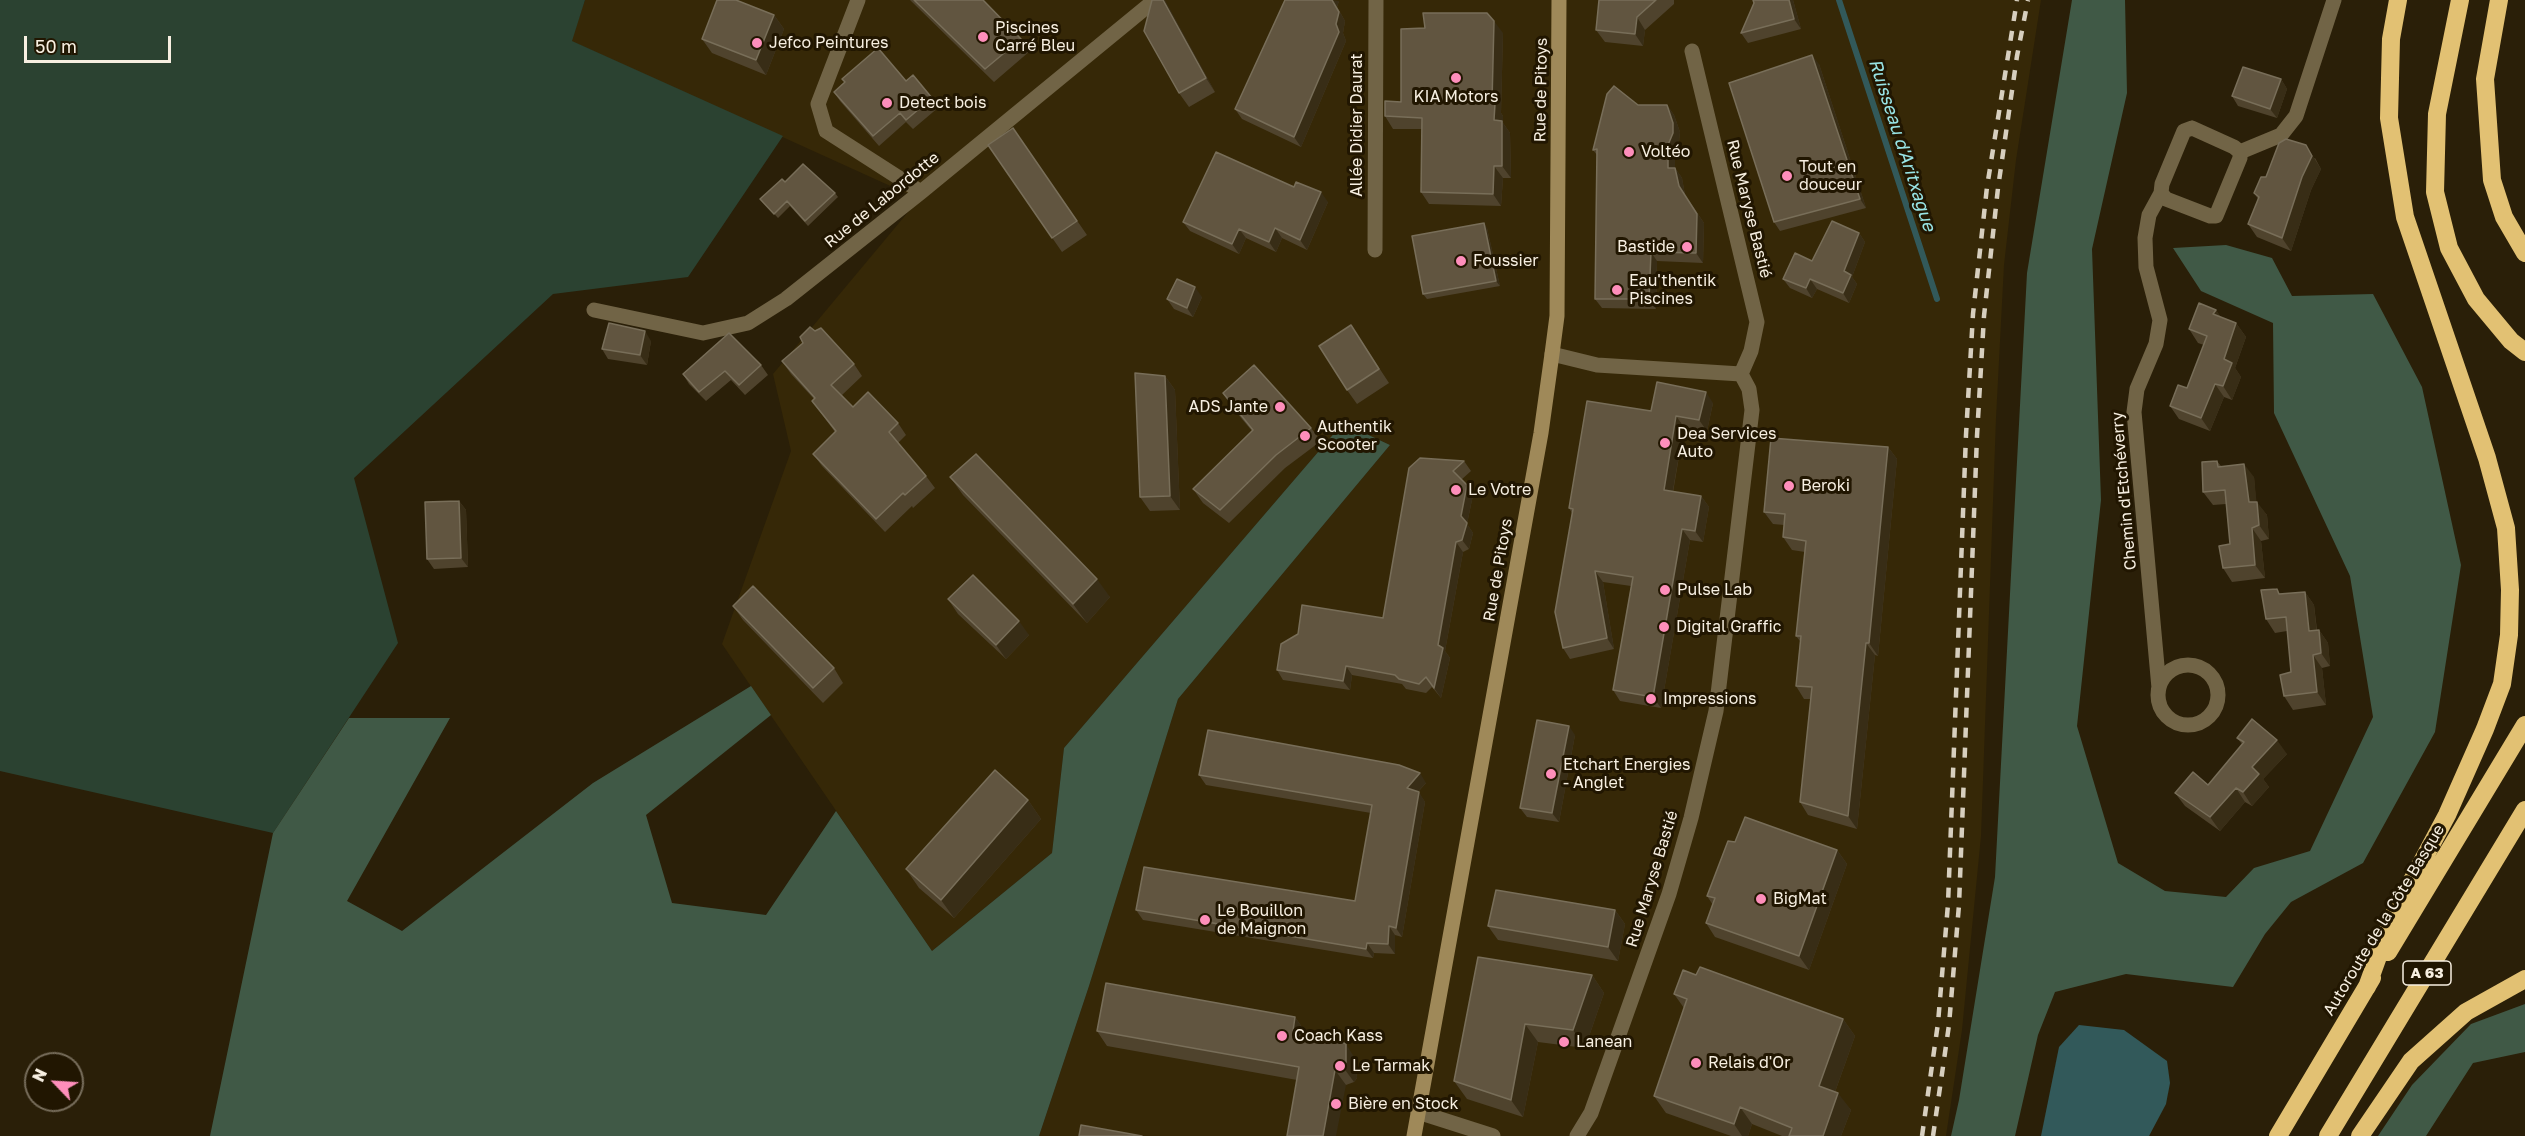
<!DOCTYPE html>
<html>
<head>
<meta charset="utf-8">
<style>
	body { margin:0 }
	#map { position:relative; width:2525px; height:1136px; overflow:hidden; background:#2a1f08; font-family:"Golos Text",sans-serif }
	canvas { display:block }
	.north { position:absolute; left:24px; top:1052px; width:60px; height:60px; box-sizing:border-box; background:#211601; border:2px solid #776d5b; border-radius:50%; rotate:295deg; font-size:16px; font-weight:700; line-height:24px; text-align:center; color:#f7efe1 }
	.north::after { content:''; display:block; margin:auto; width:21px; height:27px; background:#fe8ebb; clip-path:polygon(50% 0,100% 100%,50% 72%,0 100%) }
	.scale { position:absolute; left:24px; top:36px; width:147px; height:27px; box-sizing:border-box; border:3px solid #f7efe1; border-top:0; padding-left:8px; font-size:18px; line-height:21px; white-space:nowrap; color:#f7efe1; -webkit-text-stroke:4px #211601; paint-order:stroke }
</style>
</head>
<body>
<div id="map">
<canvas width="2525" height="1136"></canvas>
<div class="north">N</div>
<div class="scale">50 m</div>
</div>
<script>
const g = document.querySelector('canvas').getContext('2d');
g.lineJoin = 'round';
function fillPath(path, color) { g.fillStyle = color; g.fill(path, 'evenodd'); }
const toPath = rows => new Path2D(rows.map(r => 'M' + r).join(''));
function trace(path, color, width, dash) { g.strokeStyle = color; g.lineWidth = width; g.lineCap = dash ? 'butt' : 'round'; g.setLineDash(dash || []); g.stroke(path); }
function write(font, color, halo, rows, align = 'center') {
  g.font = font + ' "Golos Text",sans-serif'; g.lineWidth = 6; g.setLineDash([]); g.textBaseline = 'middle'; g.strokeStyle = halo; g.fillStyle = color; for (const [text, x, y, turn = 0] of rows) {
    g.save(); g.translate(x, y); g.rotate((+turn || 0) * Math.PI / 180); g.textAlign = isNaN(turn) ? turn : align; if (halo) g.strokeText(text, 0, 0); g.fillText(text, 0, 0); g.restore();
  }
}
fillPath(toPath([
	[585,0,2041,0,2016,160,2004,265,1996,418,1981,836,1962,1030,1946,1136,1039,1136,1089,986,1178,699,1390,445,1343,423,1064,748,1052,853,932,951,722,644,791,451,773,374,919,199,571,41]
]), '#362807');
fillPath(toPath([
	[0,0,585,0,572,41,783,136,688,277,553,294,354,478,398,643,273,833,0,771]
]), '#2b4231');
fillPath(toPath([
	[2072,0,2125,0,2127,93,2092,249,2101,500,2077,726,2118,863,2165,891,2226,897,2254,868,2310,851,2373,717,2350,576,2274,413,2273,323,2201,291,2173,248,2226,245,2272,258,2292,296,2373,294,2422,387,2461,565,2435,732,2363,863,2291,902,2265,934,2233,987,2126,974,2055,992,2038,1035,2015,1136,1951,1136,1959,1100,1995,877,2027,273],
	[1343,423,1390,445,1178,699,1089,986,1039,1136,210,1136,273,833,349,718,450,718,347,901,402,931,593,783,751,686,771,715,646,815,672,903,766,915,836,811,932,951,1052,853,1064,748],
	[2525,1004,2525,1052,2473,1063,2426,1136,2378,1136,2412,1085,2471,1024]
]), '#405946');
fillPath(toPath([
	[2079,1025,2124,1030,2167,1061,2170,1083,2166,1104,2149,1136,2041,1136,2059,1047]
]), '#32595a');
trace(toPath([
	[1839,0,1937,299]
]), '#32595a', 6);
trace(toPath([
	[858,0,818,104,826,131,921,192],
	[1692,51,1757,322,1751,351,1741,374],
	[2192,128,2234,147,2240,152,2240,158,2216,216,2210,216,2166,199,2161,193,2162,184,2184,131,2192,128],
	[2240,152,2281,135,2296,116,2334,0],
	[1375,250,1376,0],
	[594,310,703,333,748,323,786,299,921,192,1155,0],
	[1552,354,1597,365,1741,374,1749,389,1752,410,1716,711,1691,818,1669,894,1591,1113,1577,1136],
	'2158 695a30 30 0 1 1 60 0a30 30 0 1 1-60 0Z',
	[2159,688,2134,412,2137,389,2156,344,2160,320,2146,267,2145,238,2149,215,2161,193],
	[1418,1112,1493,1136]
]), '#716446', 15);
trace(toPath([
	[1414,1136,1541,433,1552,354,1557,316,1559,0]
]), '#9f8959', 15);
trace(toPath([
	[2460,0,2437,114,2435,192,2449,248,2476,299,2511,341,2525,352],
	[2499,0,2485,79,2492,180,2504,217,2525,253],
	[2388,952,2525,725],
	[2367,987,2392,918,2447,815,2485,729,2502,684,2509,635,2510,590,2506,528,2487,458,2405,217,2389,118,2391,39,2398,0],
	[2278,1136,2372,978],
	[2328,1136,2525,810],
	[2360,1136,2411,1061,2466,1012,2525,979]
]), '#e2c173', 18);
trace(toPath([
	[1922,1136,1938,1023,1948,904,1966,435,1973,314,1987,187,2017,0],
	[1933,1136,1949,1025,1959,905,1977,436,1984,316,1998,188,2017,56,2028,0]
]), '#d7cfbf', 4.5, [10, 10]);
fillPath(toPath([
	[910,0,983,0,1021,39,1030,51,994,82],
	[1152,0,1165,1,1215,92,1189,107,1179,93],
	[1599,0,1674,0,1674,4,1645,30,1643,46,1605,42,1596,30],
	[1793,0,1801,29,1748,43,1741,33,1754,3],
	[1339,1,1337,7,1345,21,1343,33,1346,41,1301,147,1242,119,1235,109],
	[774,15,784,29,766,75,712,53,702,39],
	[1425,28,1503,33,1501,113,1503,116,1503,123,1510,133,1511,178,1503,178,1501,206,1429,204,1421,192,1422,129,1393,129,1385,116,1401,102],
	[1819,64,1866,208,1780,231,1774,222],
	[2281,79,2287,89,2277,118,2238,106,2232,96],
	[906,81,932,98,939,107,913,129,906,122,879,146,840,101,834,92],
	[1638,105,1667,105,1674,115,1680,132,1679,142,1675,154,1675,168,1682,178,1685,195,1704,223,1703,263,1657,261,1656,309,1602,308,1595,299,1597,155,1593,150],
	[1013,128,1087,235,1062,252,988,145],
	[2315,158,2321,169,2311,190,2291,251,2257,237,2248,224,2258,199,2254,193],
	[785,182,835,193,838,197,808,226,790,206,778,218,760,199],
	[1328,202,1307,250,1282,238,1276,252,1246,238,1239,254,1190,231,1183,222],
	[1487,228,1500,286,1427,299,1423,294],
	[1859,233,1865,242,1852,277,1857,284,1849,303,1817,289,1812,298,1790,288,1783,279],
	[1202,297,1193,317,1174,309,1167,299],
	[2216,310,2221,318,2236,323,2246,337,2235,368,2241,377,2232,400,2224,397,2210,431,2179,419,2170,406,2187,388,2204,345,2198,343,2189,329],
	[1351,325,1389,383,1357,404,1347,390],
	[651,341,647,365,608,359,602,349],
	[803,343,854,364,862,376,842,395,853,407,898,423,906,435,898,443,926,476,935,488,913,508,912,506,885,532,822,466,813,454,835,432,812,401,814,399,791,374,782,361],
	[761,365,768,375,745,395,731,380,706,401,689,384,683,374],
	[1165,376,1175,390,1180,510,1150,511,1140,497],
	[1223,393,1311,428,1321,441,1285,468,1229,523,1203,503,1193,489,1252,431,1232,407],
	[1713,403,1707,431,1684,427,1673,492,1701,496,1709,507,1703,542,1690,540,1661,708,1620,701,1613,690,1631,586,1603,582,1614,649,1570,659,1563,648,1572,513,1569,508,1651,411],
	[1888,447,1897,459,1878,656,1875,655,1857,829,1808,815,1800,802,1811,699,1804,699,1796,686,1800,641,1796,636,1805,552,1792,550,1783,537,1784,525,1773,524,1764,512],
	[1464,461,1471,471,1461,480,1473,495,1467,524,1473,533,1469,549,1463,552,1445,651,1450,658,1441,698,1432,687,1426,693,1406,689,1402,684,1352,675,1350,690,1283,680,1277,670,1383,618,1409,468],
	[2217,461,2221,466,2254,477,2256,502,2267,515,2269,539,2261,541,2265,578,2232,582,2223,568,2230,544,2226,504,2213,505,2203,492],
	[950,477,1110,597,1087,623,963,495],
	[459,501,466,510,468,567,434,569,427,559],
	[2305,592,2314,605,2317,630,2319,630,2328,643,2330,666,2322,668,2326,705,2293,710,2284,696,2291,672,2287,631,2275,633,2266,619,2281,594],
	[948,599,1029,635,1006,659,958,614],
	[733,606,834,668,843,683,823,703,743,620],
	[1575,735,1559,822,1527,817,1520,808],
	[2237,738,2287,754,2263,779,2269,787,2252,806,2245,802,2220,831,2185,806,2175,793,2208,785,2242,744],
	[1199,775,1426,783,1418,792,1425,802,1402,937,1395,935,1395,954,1374,953,1373,958,1143,920,1136,910,1355,901,1371,813,1206,785],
	[1028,800,1041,819,954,918,919,888,906,869],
	[1735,842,1837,850,1847,864,1809,970,1715,937,1706,923,1713,905,1707,896],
	[1615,910,1625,924,1618,961,1498,940,1488,926],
	[1478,957,1592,975,1604,993,1585,1048,1538,1042,1523,1117,1467,1099,1454,1081],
	[1696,975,1843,1019,1855,1036,1835,1092,1851,1110,1841,1136,1782,1136,1752,1124,1748,1136,1731,1136,1666,1113,1654,1096,1684,1008,1674,994],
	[1295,1017,1306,1033,1356,1060,1357,1078,1354,1082,1346,1085,1297,1080,1107,1046,1097,1031]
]), '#4f432d');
fillPath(toPath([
	[1163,0,1165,0,1215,92,1206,78],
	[1332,0,1339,1,1337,7,1345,21,1343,33,1346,41,1301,147,1294,137,1336,24],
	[1789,0,1793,0,1801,29,1794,19],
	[774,15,784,29,766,75,756,60],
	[1637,17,1645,30,1643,46,1635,34],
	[1494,21,1503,33,1501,113,1503,116,1503,123,1510,133,1511,178,1502,166,1492,102],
	[1812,55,1819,64,1866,208,1860,199],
	[2281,79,2287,89,2277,118,2270,109],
	[1667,105,1674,115,1680,132,1679,142,1675,154,1675,177,1668,168],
	[2306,145,2321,169,2311,190,2291,251,2282,238],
	[1494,166,1503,178,1501,206,1493,194],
	[1675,168,1682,178,1685,195,1704,223,1703,263,1696,253],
	[1321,192,1328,202,1307,250,1300,240],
	[1484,223,1487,228,1500,286,1496,281],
	[1275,228,1282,238,1276,252,1269,242],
	[1239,229,1246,238,1239,254,1232,244],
	[1859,233,1865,242,1852,277,1857,284,1849,303,1843,293,1844,271],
	[1651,252,1657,261,1656,309,1649,299],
	[1810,279,1817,289,1812,298,1806,288],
	[1195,287,1202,297,1193,317,1187,308],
	[2216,310,2225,323,2213,314],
	[2236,323,2246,337,2235,368,2241,377,2232,400,2223,386,2224,359],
	[645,331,651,341,647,365,640,355],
	[1165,376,1175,390,1180,510,1170,496],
	[2215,384,2224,397,2210,431,2201,418],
	[1706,392,1713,403,1707,431,1699,420],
	[1676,416,1684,427,1671,501,1664,490],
	[1888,447,1897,459,1878,656,1869,643],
	[2244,464,2254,477,2258,516,2249,502],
	[1467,485,1473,495,1467,524,1473,533,1469,549,1462,540,1461,516],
	[1701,496,1709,507,1703,542,1695,531],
	[459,501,466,510,468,567,461,558],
	[2257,502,2267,515,2269,539,2259,525],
	[2252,528,2261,541,2265,578,2255,565],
	[1682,529,1690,540,1661,708,1653,697],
	[1456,542,1463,552,1445,651,1450,658,1441,698,1434,688,1438,645],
	[1595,571,1603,582,1614,649,1607,638],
	[1097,579,1110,597,1087,623,1073,604],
	[2305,592,2314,605,2318,644,2309,631],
	[1019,621,1029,635,1006,659,996,645],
	[2319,630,2328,643,2330,666,2321,653],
	[1866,643,1875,655,1857,829,1848,816],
	[2313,655,2322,668,2326,705,2317,692],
	[1346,666,1352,675,1350,690,1343,681],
	[1569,726,1575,735,1559,822,1552,813],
	[2277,740,2287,754,2263,779,2269,787,2252,806,2243,792,2252,767],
	[1420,773,1426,783,1413,797,1407,788],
	[2236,788,2245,802,2220,831,2210,817],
	[1419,792,1425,802,1402,937,1396,928],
	[1028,800,1041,819,954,918,941,900],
	[1837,850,1847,864,1809,970,1799,956],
	[1615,910,1625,924,1618,961,1608,947],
	[1389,926,1395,935,1395,954,1388,944],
	[1367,943,1374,953,1373,958,1366,949],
	[1592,975,1604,993,1585,1048,1573,1030],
	[1295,1017,1306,1033,1304,1046,1293,1031],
	[1843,1019,1855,1036,1831,1103,1819,1086],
	[1525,1024,1538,1042,1523,1117,1511,1100],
	[1346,1044,1356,1060,1357,1078,1354,1082,1343,1067],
	[1335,1070,1346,1085,1336,1136,1323,1136],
	[1838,1093,1851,1110,1841,1136,1823,1136],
	[1740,1107,1752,1124,1748,1136,1742,1136,1734,1124]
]), '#382d16');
const building = toPath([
	[717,0,736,0,774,15,756,60,702,39,717,0],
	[914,0,983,0,1021,39,985,69,914,0],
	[1152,0,1163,0,1206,78,1179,93,1144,31,1152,0],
	[1285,0,1332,0,1339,12,1336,24,1339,32,1294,137,1235,109,1285,0],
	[1599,0,1656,0,1637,17,1635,34,1596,30,1599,0],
	[1753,0,1789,0,1794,19,1741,33,1754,3,1753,0],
	[1423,13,1487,13,1494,21,1492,102,1495,104,1494,120,1502,121,1502,166,1494,166,1493,194,1421,192,1422,118,1385,116,1385,101,1401,102,1401,29,1425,28,1423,13],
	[878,48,906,81,913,75,932,98,906,120,900,113,873,136,834,92,845,82,842,79,878,48],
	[1812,55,1860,199,1774,222,1729,83,1812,55],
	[2243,67,2281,79,2270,109,2232,96,2243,67],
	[1614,86,1638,105,1667,105,1673,123,1673,133,1668,145,1668,168,1675,168,1679,186,1697,214,1696,253,1651,252,1649,299,1595,299,1597,149,1593,150,1607,94,1614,86],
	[1013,128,1077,221,1052,238,988,145,1013,128],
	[2286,139,2306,145,2312,156,2302,177,2282,238,2248,224,2259,197,2254,193,2261,177,2266,177,2279,143,2286,139],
	[1216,152,1294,187,1296,182,1321,192,1300,240,1275,228,1269,242,1239,229,1232,244,1183,222,1216,152],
	[803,164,835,193,805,221,787,201,774,214,760,199,782,179,785,182,803,164],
	[1832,221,1859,233,1844,271,1851,275,1843,293,1810,279,1806,288,1783,279,1795,253,1812,261,1832,221],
	[1484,223,1496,281,1423,294,1412,236,1484,223],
	[1177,279,1195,287,1187,308,1167,299,1177,279],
	[2199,303,2216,310,2213,314,2236,323,2224,359,2232,363,2223,386,2215,384,2201,418,2170,406,2178,385,2187,388,2207,336,2189,329,2199,303],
	[609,323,645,331,640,355,602,349,609,323],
	[1351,325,1379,369,1347,390,1319,346,1351,325],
	[810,327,815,331,821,328,854,364,831,385,853,407,868,392,898,423,889,432,926,476,905,495,903,493,876,519,813,454,836,431,812,401,815,398,782,361,803,343,800,337,810,327],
	[729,333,761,365,739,385,725,371,699,392,683,374,729,333],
	[1254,365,1311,428,1276,455,1220,510,1193,489,1253,430,1223,393,1254,365],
	[1135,373,1165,376,1170,496,1140,497,1135,373],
	[1657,382,1706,392,1699,420,1676,416,1664,490,1701,496,1695,531,1682,529,1653,697,1613,690,1633,577,1595,571,1607,638,1563,648,1555,612,1573,509,1569,508,1587,401,1651,411,1657,382],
	[1771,438,1888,447,1869,643,1866,643,1848,816,1800,802,1812,687,1796,686,1801,636,1796,636,1806,541,1783,537,1785,514,1764,512,1771,438],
	[976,454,1097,579,1073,604,950,477,976,454],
	[1420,458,1464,461,1453,471,1467,485,1461,516,1467,523,1462,540,1456,542,1438,645,1443,648,1434,688,1426,677,1419,684,1399,679,1395,675,1346,666,1343,681,1277,670,1281,644,1298,634,1302,605,1383,618,1409,468,1420,458],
	[2217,461,2218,467,2244,464,2249,502,2257,502,2259,525,2252,528,2255,565,2223,568,2219,546,2230,544,2225,490,2203,492,2202,462,2217,461],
	[459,501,461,558,427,559,425,502,459,501],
	[973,575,1019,621,996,645,948,599,973,575],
	[753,586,834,668,813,688,733,606,753,586],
	[2277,589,2279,594,2305,592,2309,631,2319,630,2321,653,2313,655,2317,692,2284,696,2280,675,2291,672,2286,617,2266,619,2261,590,2277,589],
	[2252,719,2277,740,2252,767,2259,774,2243,792,2236,788,2210,817,2175,793,2193,772,2208,785,2244,742,2237,738,2252,719],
	[1537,720,1569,726,1552,813,1520,808,1537,720],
	[1208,730,1399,765,1420,773,1407,788,1419,792,1396,928,1389,926,1388,944,1367,943,1366,949,1136,910,1144,867,1355,901,1372,805,1199,775,1208,730],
	[995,770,1028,800,941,900,906,869,995,770],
	[1745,817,1837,850,1799,956,1706,923,1715,898,1707,896,1728,841,1735,842,1745,817],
	[1496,890,1615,910,1608,947,1488,926,1496,890],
	[1478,957,1592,975,1573,1030,1525,1024,1511,1100,1454,1081,1478,957],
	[1700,967,1843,1019,1819,1086,1838,1093,1823,1136,1789,1136,1792,1128,1740,1107,1734,1124,1654,1096,1687,999,1674,994,1683,970,1696,975,1700,967],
	[1106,983,1295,1017,1293,1031,1337,1040,1346,1044,1346,1062,1343,1067,1335,1070,1323,1136,1287,1136,1299,1067,1097,1031,1106,983],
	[1081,1125,1142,1136,1079,1136,1081,1125]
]);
fillPath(building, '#615540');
trace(building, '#786e59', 1.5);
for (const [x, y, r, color] of [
	[983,37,6,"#fe8ebb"],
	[757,43,6,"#fe8ebb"],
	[1456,78,6,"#fe8ebb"],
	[887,103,6,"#fe8ebb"],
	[1629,152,6,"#fe8ebb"],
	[1787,176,6,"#fe8ebb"],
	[1687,247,6,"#fe8ebb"],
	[1461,261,6,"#fe8ebb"],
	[1617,290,6,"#fe8ebb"],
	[1280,407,6,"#fe8ebb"],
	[1305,436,6,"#fe8ebb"],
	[1665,443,6,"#fe8ebb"],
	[1789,486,6,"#fe8ebb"],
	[1456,490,6,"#fe8ebb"],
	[1665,590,6,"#fe8ebb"],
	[1664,627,6,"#fe8ebb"],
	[1651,699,6,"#fe8ebb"],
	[1551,774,6,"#fe8ebb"],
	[1761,899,6,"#fe8ebb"],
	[1205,920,6,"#fe8ebb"],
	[1282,1036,6,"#fe8ebb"],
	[1564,1042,6,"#fe8ebb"],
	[1696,1063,6,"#fe8ebb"],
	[1340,1066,6,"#fe8ebb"],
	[1336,1104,6,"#fe8ebb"]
]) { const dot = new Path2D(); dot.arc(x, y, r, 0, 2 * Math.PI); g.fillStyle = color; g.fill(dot); trace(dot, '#211601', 2); }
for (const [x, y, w] of [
	[2427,973,48]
]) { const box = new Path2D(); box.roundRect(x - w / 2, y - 12, w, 24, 4.5); g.fillStyle = '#211601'; g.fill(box); trace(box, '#f7efe1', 1.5); }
write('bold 15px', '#f7efe1', null, [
	["A 63",2427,973]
]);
write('16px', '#f7efe1', '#211601', [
	["Piscines",995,28],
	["Carré Bleu",995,46],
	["Jefco Peintures",769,43],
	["KIA Motors",1456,97,"center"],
	["Detect bois",899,103],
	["Voltéo",1641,152],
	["Tout en",1799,167],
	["douceur",1799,185],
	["Bastide",1675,247,"right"],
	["Foussier",1473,261],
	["Eau'thentik",1629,281],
	["Piscines",1629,299],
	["ADS Jante",1268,407,"right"],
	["Authentik",1317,427],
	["Scooter",1317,445],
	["Dea Services",1677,434],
	["Auto",1677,452],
	["Beroki",1801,486],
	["Le Votre",1468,490],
	["Pulse Lab",1677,590],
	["Digital Graffic",1676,627],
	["Impressions",1663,699],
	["Etchart Energies",1563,765],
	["- Anglet",1563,783],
	["BigMat",1773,899],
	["Le Bouillon",1217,911],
	["de Maignon",1217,929],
	["Coach Kass",1294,1036],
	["Lanean",1576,1042],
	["Relais d'Or",1708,1063],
	["Le Tarmak",1352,1066],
	["Bière en Stock",1348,1104]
], 'left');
write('16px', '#f7efe1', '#211601', [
	["Rue de Pitoys",1541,90,-89],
	["Allée Didier Daurat",1357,125,-90],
	["Rue de Labordotte",882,200,-39],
	["Rue Maryse Bastié",1749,209,76],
	["Chemin d'Etchéverry",2124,491,-95],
	["Rue de Pitoys",1498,570,-80],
	["Rue Maryse Bastié",1652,879,-73],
	["Autoroute de la Côte Basque",2384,920,-59]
]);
write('italic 18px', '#98e4e5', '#211601', [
	["Ruisseau d'Aritxague",1902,145,72]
]);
</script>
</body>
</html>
